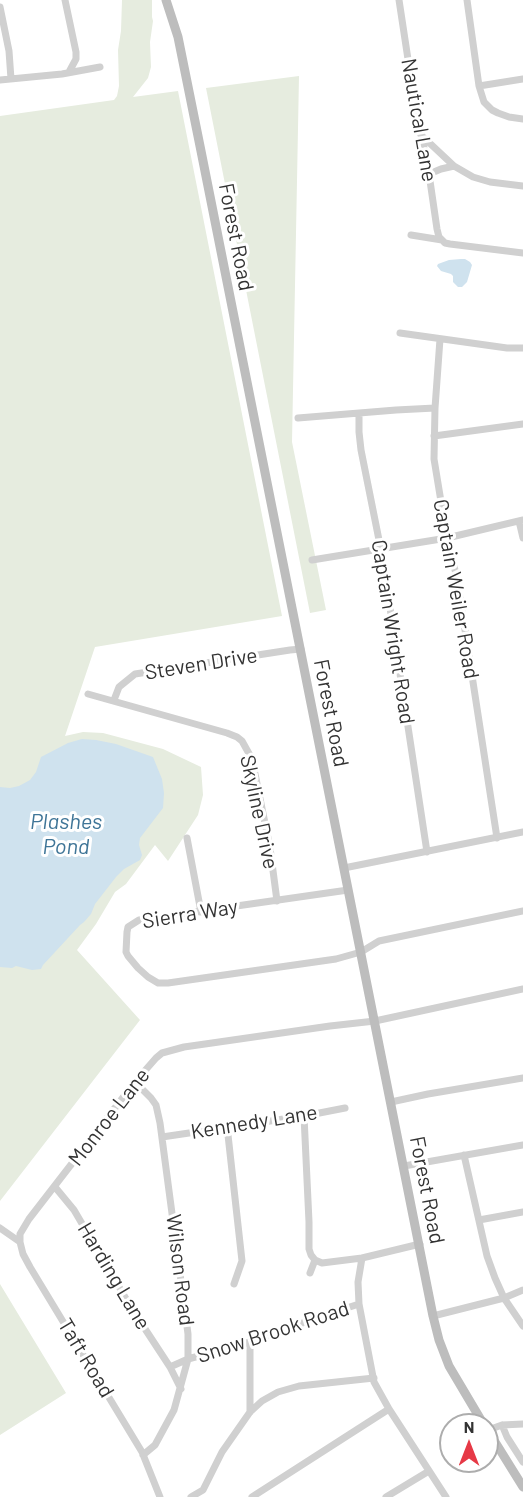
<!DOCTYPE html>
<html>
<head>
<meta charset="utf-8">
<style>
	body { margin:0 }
	#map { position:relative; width:523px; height:1497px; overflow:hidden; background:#fff; font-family:Barlow,sans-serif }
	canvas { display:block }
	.north { position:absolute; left:439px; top:1413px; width:60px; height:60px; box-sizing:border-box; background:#fff; border:2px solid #adadad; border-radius:50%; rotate:0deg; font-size:16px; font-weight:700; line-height:24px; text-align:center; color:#333 }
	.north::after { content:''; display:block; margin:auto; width:21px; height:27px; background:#e63946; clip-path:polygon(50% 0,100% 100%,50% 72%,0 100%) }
</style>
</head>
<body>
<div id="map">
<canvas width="523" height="1497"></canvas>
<div class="north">N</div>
</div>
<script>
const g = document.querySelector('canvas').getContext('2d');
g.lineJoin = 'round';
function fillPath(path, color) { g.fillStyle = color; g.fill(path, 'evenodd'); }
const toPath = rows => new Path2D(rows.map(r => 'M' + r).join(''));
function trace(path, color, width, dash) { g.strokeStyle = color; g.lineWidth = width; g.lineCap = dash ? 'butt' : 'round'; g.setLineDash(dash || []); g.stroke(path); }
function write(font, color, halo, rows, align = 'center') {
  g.font = font + ' Barlow,sans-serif'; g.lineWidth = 6; g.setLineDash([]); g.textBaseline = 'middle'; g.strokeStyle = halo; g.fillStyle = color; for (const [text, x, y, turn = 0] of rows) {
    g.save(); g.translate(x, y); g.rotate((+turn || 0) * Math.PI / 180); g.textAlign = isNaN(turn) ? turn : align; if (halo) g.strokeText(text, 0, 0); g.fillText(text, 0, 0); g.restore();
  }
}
fillPath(toPath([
	[122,0,152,0,152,17,153,21,150,42,151,67,148,78,133,97,178,91,282,616,95,647,65,736,83,732,103,733,163,749,201,767,203,795,198,815,168,861,155,845,126,884,115,892,96,924,77,950,140,1020,0,1201,0,116,114,100,117,96,119,86,118,50,121,31],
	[299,76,292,442,326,610,310,613,206,88],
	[0,1284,66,1393,0,1435]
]), '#e6ecdf');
fillPath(toPath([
	[461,259,465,259,470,262,472,265,467,282,462,287,458,287,453,282,453,276,451,274,441,271,437,266,438,264,449,260],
	[82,739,96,740,116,744,153,757,162,779,164,793,163,808,140,838,139,845,142,855,140,860,124,869,116,877,95,904,91,914,84,922,80,925,43,965,41,969,32,970,16,966,12,968,0,967,0,787,10,788,19,786,30,780,36,772,41,757,68,743]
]), '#cfe2ee');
trace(toPath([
	[65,0,76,52,76,59,69,72],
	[399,0,411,79,429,174,437,229,439,237,442,240],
	[467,0,479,86,484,102,492,110,498,113,509,117,523,119],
	[0,7,9,51,11,79],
	[0,80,62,74,100,67],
	[479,86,523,79],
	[421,135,454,166],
	[429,174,441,169,454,166,473,177,490,182,523,186],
	[411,235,442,240,445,243,450,244,523,253],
	[400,333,507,348,523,348],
	[440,339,435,408,434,459,447,538,457,578,497,838],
	[359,413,359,432,361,450,381,550,390,608,427,852],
	[298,418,396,410,435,408],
	[434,436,523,424],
	[519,521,523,538],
	[312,560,447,538,523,520],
	[88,694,227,733,237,737,242,741,252,759,270,848,277,901],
	[114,700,119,687,135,674,290,650,301,649],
	[187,838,201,912],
	[344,868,523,832],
	[348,890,139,920,128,927,127,932,126,952,128,956,138,968,148,977,158,983,168,983,336,959,361,952,379,941,523,911],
	[135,1082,151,1098,156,1105,160,1123,188,1334,188,1359,174,1410,155,1445,143,1455],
	[391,1102,428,1094,523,1078],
	[304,1116,309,1222,309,1249,311,1255,315,1260,310,1273],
	[227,1126,242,1261,234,1284],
	[162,1137,304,1116,345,1108],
	[464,1155,487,1256,495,1278,504,1298,523,1326],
	[404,1166,523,1145],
	[55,1187,74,1210,132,1309,170,1367,181,1389],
	[479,1220,523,1212],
	[0,1228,20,1242,23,1254,30,1267,142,1452,160,1497],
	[20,1242,20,1234,29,1219,135,1082,156,1058,162,1053,184,1047,212,1043,330,1026,375,1021,523,989],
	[420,1244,362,1258,358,1282,359,1304,374,1382,389,1409,446,1497],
	[315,1260,322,1263,362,1258],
	[433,1316,504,1298,523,1290],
	[250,1342,250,1412],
	[170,1367,188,1359,250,1342,316,1318,359,1304],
	[502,1425,507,1437,523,1462],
	[488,1430,502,1425,523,1424],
	[191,1497,203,1490,222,1452,250,1412,262,1401,278,1392,299,1386,374,1378],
	[252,1497,389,1409],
	[386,1497,429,1471]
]), '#d0d0d0', 7);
trace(toPath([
	[166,0,178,37,201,151,433,1316,439,1340,449,1366,484,1425],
	[487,1429,523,1487]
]), '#bdbdbd', 9);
write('21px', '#333', '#fff', [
	["Nautical Lane",419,120,80],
	["Forest Road",236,237,79],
	["Captain Weiler Road",456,589,80],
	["Captain Wright Road",393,632,81],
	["Steven Drive",201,664,-9],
	["Forest Road",331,713,79],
	["Skyline Drive",259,812,78],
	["Sierra Way",190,914,-9],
	["Monroe Lane",109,1117,-52],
	["Kennedy Lane",254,1122,-9],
	["Forest Road",427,1190,79],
	["Wilson Road",180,1270,83],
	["Harding Lane",114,1276,59],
	["Snow Brook Road",273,1332,-18],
	["Taft Road",86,1358,59]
]);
write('italic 22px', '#3f7597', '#fff', [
	["Plashes",66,822],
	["Pond",66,847]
]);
</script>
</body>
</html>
